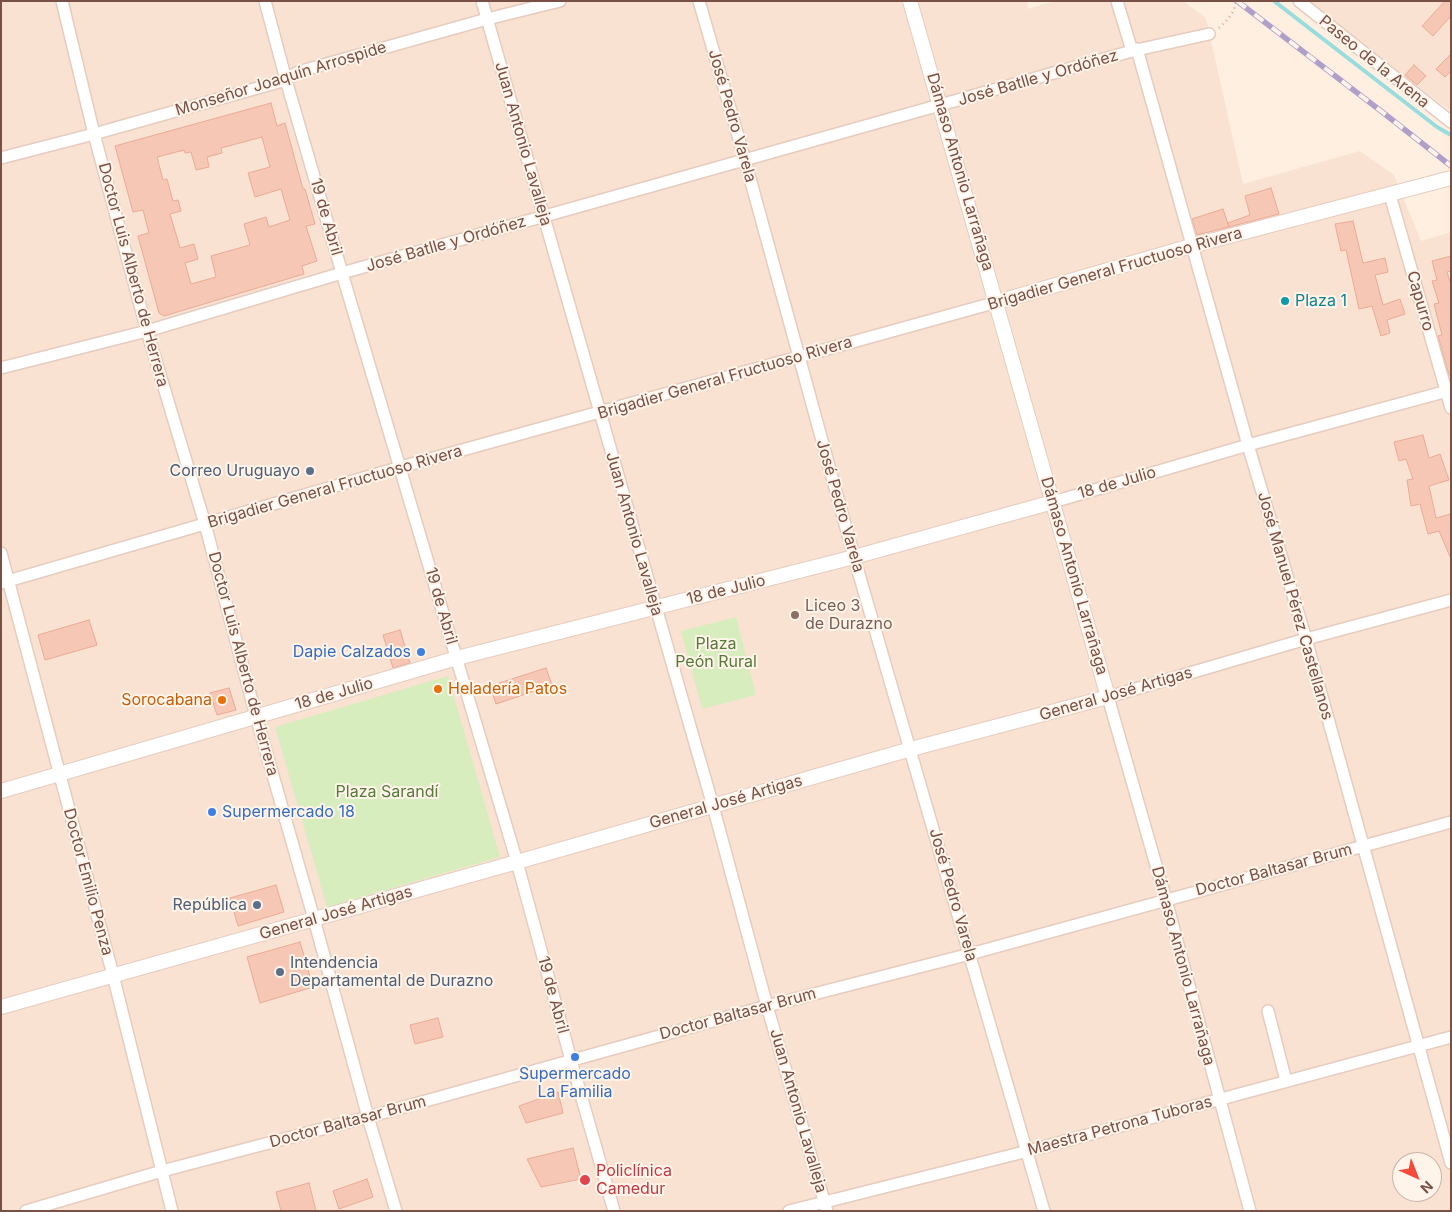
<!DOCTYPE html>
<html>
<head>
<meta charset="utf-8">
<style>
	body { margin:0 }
	#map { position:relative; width:1452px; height:1212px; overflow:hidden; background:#feefe1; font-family:Inter,sans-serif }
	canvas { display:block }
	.frame { position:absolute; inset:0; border:2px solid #795045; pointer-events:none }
	.north { position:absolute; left:1392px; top:1152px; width:50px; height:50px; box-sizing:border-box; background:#fff4ea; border:1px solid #c9b2a8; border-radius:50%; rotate:136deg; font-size:14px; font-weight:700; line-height:20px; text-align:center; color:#795045 }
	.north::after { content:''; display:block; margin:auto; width:18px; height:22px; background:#f5493a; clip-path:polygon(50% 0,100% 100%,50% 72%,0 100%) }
</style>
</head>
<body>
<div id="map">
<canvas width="1452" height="1212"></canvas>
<div class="frame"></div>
<div class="north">N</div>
</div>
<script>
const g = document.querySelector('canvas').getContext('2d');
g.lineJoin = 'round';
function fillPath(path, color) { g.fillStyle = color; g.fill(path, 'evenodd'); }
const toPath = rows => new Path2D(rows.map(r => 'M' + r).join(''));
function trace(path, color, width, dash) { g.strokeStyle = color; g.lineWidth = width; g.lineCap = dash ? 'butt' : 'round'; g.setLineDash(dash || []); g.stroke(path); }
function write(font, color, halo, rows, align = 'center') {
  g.font = font + ' Inter,sans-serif'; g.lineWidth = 4; g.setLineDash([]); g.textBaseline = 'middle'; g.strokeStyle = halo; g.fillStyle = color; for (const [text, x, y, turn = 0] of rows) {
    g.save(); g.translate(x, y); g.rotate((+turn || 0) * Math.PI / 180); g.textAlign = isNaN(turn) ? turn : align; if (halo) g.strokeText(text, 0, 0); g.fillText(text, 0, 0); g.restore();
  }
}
fillPath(toPath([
	[1,1,1027,1,1028,9,1055,1,1183,1,1206,18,1243,184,1360,151,1394,175,1421,241,1451,232,1451,1211,1,1211],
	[1402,1162,1432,1162,1432,1192,1402,1192],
	[1303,1,1451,1,1451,111]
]), '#f9e2d2');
fillPath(toPath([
	[736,617,756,695,702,709,681,631],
	[448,676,500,857,327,907,275,727]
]), '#d8edbe');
trace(toPath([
	[1274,1,1437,127,1451,135]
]), '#99dcdd', 4);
const building = toPath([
	[1445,1,1451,1,1451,16,1433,36,1422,26,1445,1],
	[1451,54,1451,71,1445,77,1436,69,1451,54],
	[1414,65,1426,76,1417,85,1405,75,1414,65],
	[271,103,277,126,285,123,303,189,305,189,315,224,306,226,317,261,302,266,304,274,164,316,159,313,138,236,149,233,143,210,133,212,115,146,271,103],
	[262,137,270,167,248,173,255,197,281,189,290,220,269,227,266,217,244,224,250,245,211,256,216,277,191,284,185,263,198,259,194,244,180,248,170,214,181,211,178,200,173,201,167,179,163,180,157,157,184,150,185,153,191,152,196,170,209,167,207,157,222,153,221,148,262,137],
	[1271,188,1279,214,1229,227,1228,223,1250,215,1245,196,1271,188],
	[1223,209,1229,227,1197,235,1192,219,1223,209],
	[1353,221,1363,263,1385,258,1388,272,1375,275,1383,305,1400,299,1405,314,1387,320,1390,333,1381,336,1372,306,1359,309,1346,250,1341,251,1335,224,1353,221],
	[1451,256,1451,271,1447,272,1451,285,1451,375,1449,375,1438,336,1442,335,1434,304,1439,303,1432,281,1437,280,1432,261,1451,256],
	[1423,435,1429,458,1440,454,1449,480,1429,486,1436,518,1451,514,1451,559,1439,531,1428,534,1420,504,1411,506,1407,480,1413,479,1406,459,1399,461,1394,442,1423,435],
	[89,620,97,645,45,660,38,635,89,620],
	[400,630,410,663,393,668,383,635,400,630],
	[546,668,552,685,496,704,490,686,546,668],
	[229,688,236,710,217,715,210,693,229,688],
	[276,885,284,912,238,926,230,898,276,885],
	[300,942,313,987,260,1003,247,957,300,942],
	[438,1018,443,1037,415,1044,410,1025,438,1018],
	[558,1092,563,1113,526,1123,519,1106,558,1092],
	[573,1148,581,1179,541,1187,527,1159,573,1148],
	[367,1179,373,1197,339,1209,333,1191,367,1179],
	[309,1183,316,1211,281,1211,276,1192,309,1183]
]);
fillPath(building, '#f7c7b6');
trace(building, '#ebaa95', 1);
const minor = toPath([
	[62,1,94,134,147,331,205,524,256,716,314,919,368,1117,396,1211],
	[265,1,286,80,342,273,517,862,571,1060,614,1211],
	[482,1,713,806,767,1006,827,1211],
	[699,1,745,160,854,557,1044,1211],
	[1117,1,1132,51],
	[1299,1,1451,122],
	[1137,49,1248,445,1306,639,1451,1163],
	[1,158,94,134,286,80,298,72,487,19,560,1],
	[1390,195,1451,408],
	[1,368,147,331,342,273,1132,51,1209,34],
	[1053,502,1248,445,1451,390],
	[1,553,113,975,172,1211],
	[1,583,401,467,997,302],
	[1268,1011,1286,1081],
	[26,1211,162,1171,368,1117,767,1006,970,954,1451,822],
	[789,1211,1028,1151,1451,1037],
	[1250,1211,1166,900,1108,697,1306,639,1451,600]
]);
const tertiary = toPath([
	[997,302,1191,246,1451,178],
	[1,791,457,658,854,557,1053,502],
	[1,1007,517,862,911,749,1108,697,910,1]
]);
trace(minor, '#e6ccbe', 14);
trace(tertiary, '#e6ccbe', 16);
trace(toPath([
	[1219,28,1228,19,1234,10,1236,1]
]), '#dcaa99', 2.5, [1, 4]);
trace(minor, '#fff', 11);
trace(tertiary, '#fff', 14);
const rail = toPath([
	[1237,1,1381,111,1451,166]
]);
trace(rail, '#b09fc9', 5.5);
trace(rail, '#fff4ea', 4, [11]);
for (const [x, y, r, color] of [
	[1285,301,5,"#0f9aa8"],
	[310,471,5,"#5c6f8a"],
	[795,615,5,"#8d6e63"],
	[421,652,5,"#3f7fe0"],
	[438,689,5,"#e8710a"],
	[222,700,5,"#e8710a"],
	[212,812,5,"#3f7fe0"],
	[257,905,5,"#5c6f8a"],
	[280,972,5,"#5c6f8a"],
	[575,1057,5,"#3f7fe0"],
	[585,1180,6,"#e0444e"]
]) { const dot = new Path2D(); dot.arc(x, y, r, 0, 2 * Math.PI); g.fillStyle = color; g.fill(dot); trace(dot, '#fff4ea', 2); }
write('16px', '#795045', '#fff4ea', [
	["Paseo de la Arena",1374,62,39],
	["José Batlle y Ordóñez",1038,78,-16],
	["Monseñor Joaquín Arrospide",281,79,-17],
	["José Pedro Varela",732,116,74],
	["Juan Antonio Lavalleja",523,144,74],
	["Dámaso Antonio Larrañaga",960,172,74],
	["19 de Abril",326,217,74],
	["José Batlle y Ordóñez",446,244,-16],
	["Brigadier General Fructuoso Rivera",1115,269,-16],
	["Doctor Luis Alberto de Herrera",133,275,75],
	["Capurro",1420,301,74],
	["Brigadier General Fructuoso Rivera",725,378,-16],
	["18 de Julio",1117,483,-16],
	["Brigadier General Fructuoso Rivera",335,487,-16],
	["José Pedro Varela",840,506,74],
	["Juan Antonio Lavalleja",634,534,74],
	["Dámaso Antonio Larrañaga",1074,576,74],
	["18 de Julio",726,590,-14],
	["19 de Abril",441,606,74],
	["José Manuel Pérez Castellanos",1295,606,74],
	["Doctor Luis Alberto de Herrera",243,664,75],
	["18 de Julio",334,694,-16],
	["General José Artigas",1116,694,-16],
	["General José Artigas",726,802,-16],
	["Doctor Baltasar Brum",1274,870,-15],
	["Doctor Emilio Penza",88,882,75],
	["José Pedro Varela",953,895,74],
	["General José Artigas",336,913,-16],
	["Dámaso Antonio Larrañaga",1183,966,75],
	["19 de Abril",553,995,75],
	["Doctor Baltasar Brum",738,1014,-15],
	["Juan Antonio Lavalleja",798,1111,74],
	["Doctor Baltasar Brum",348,1122,-15],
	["Maestra Petrona Tuboras",1120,1126,-15]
]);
write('16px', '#0d838f', '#fff4ea', [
	["Plaza 1",1295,301]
], 'left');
write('16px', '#4e5e75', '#fff4ea', [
	["Correo Uruguayo",300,471],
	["República",247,905],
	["Intendencia",290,963,"left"],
	["Departamental de Durazno",290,981,"left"]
], 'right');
write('16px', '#785e54', '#fff4ea', [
	["Liceo 3",805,606],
	["de Durazno",805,624]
], 'left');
write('16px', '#557a3a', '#fff4ea', [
	["Plaza",716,644],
	["Peón Rural",716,662],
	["Plaza Sarandí",387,792]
]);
write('16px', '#366cbe', '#fff4ea', [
	["Dapie Calzados",411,652],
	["Supermercado 18",222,812,"left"],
	["Supermercado",575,1074,"center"],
	["La Familia",575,1092,"center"]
], 'right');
write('16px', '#c56008', '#fff4ea', [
	["Heladería Patos",448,689],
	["Sorocabana",212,700,"right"]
], 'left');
write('16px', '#be3a42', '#fff4ea', [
	["Policlínica",596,1171],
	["Camedur",596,1189]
], 'left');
</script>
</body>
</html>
